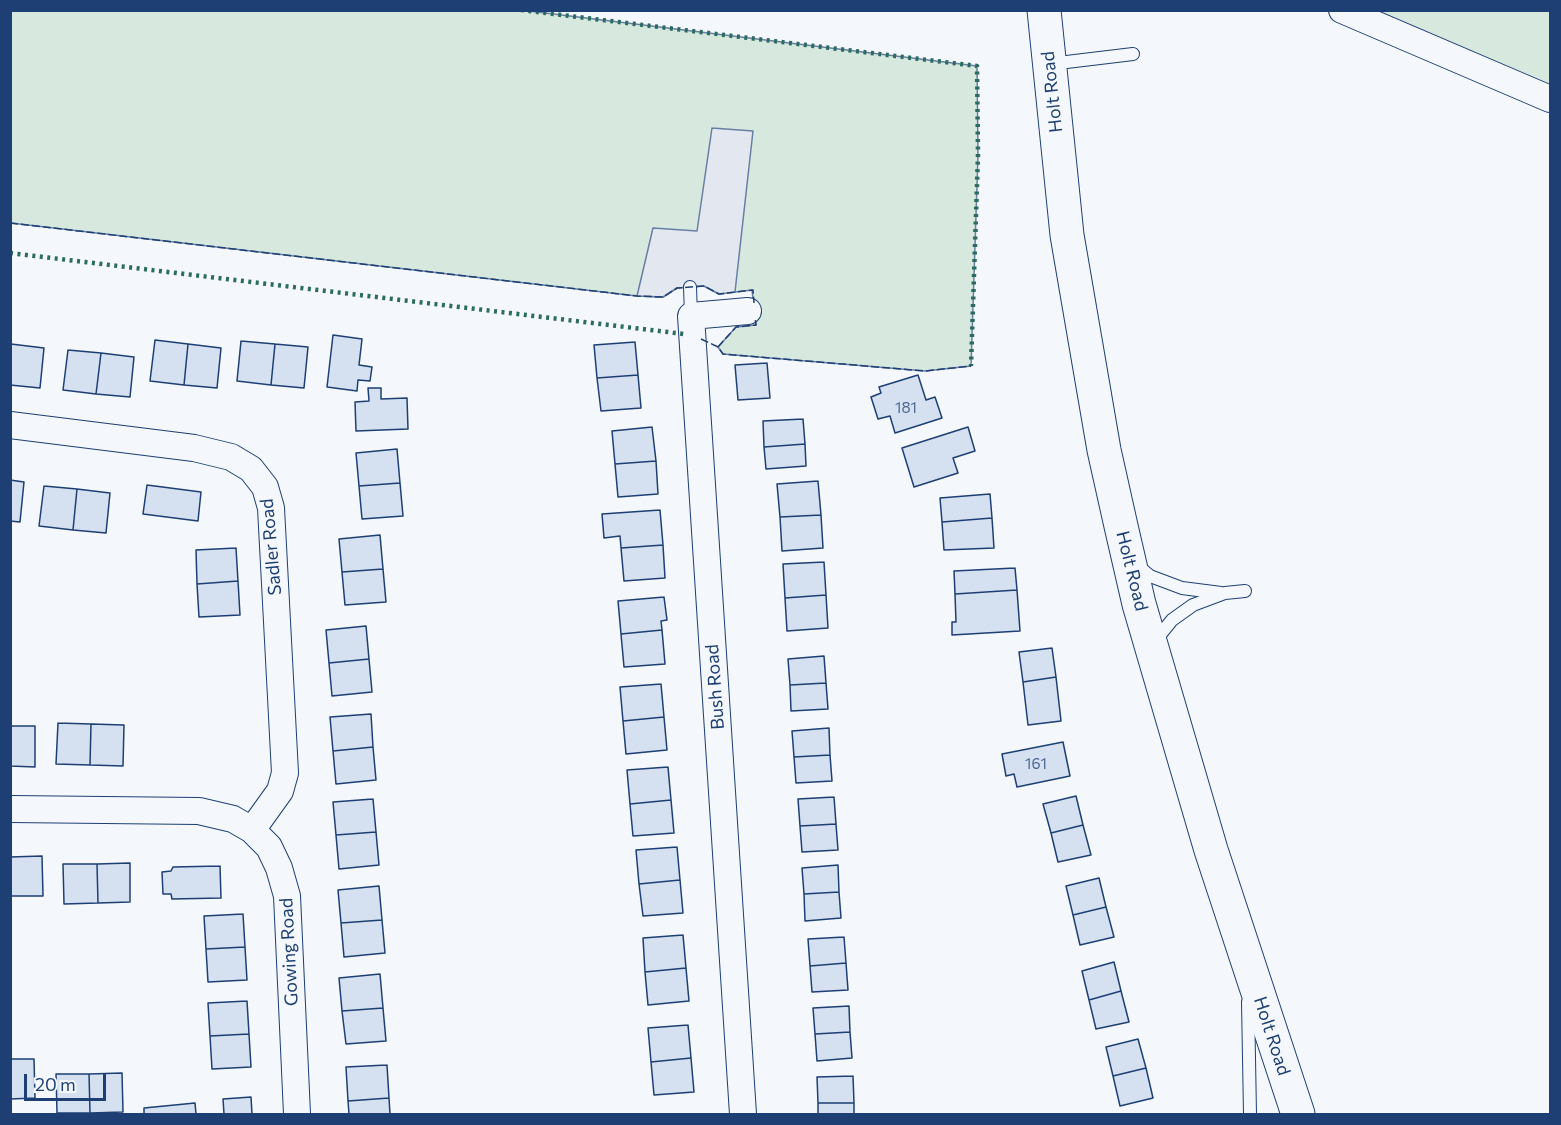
<!DOCTYPE html>
<html>
<head>
<meta charset="utf-8">
<style>
	body { margin:0 }
	#map { position:relative; width:1561px; height:1125px; overflow:hidden; background:#f4f7fb; font-family:Commissioner,sans-serif }
	canvas { display:block }
	.frame { position:absolute; inset:0; border:12px solid #1d3f73; pointer-events:none }
	.scale { position:absolute; left:24px; top:1074px; width:82px; height:27px; box-sizing:border-box; border:3px solid #1d3f73; border-top:0; padding-left:8px; font-size:18px; line-height:21px; white-space:nowrap; color:#1d3f73; -webkit-text-stroke:4px #f4f7fb; paint-order:stroke }
</style>
</head>
<body>
<div id="map">
<canvas width="1561" height="1125"></canvas>
<div class="frame"></div>
<div class="scale">20 m</div>
</div>
<script>
const g = document.querySelector('canvas').getContext('2d');
g.lineJoin = 'round';
function fillPath(path, color) { g.fillStyle = color; g.fill(path, 'evenodd'); }
const toPath = rows => new Path2D(rows.map(r => 'M' + r).join(''));
function trace(path, color, width, dash) { g.strokeStyle = color; g.lineWidth = width; g.lineCap = dash ? 'butt' : 'round'; g.setLineDash(dash || []); g.stroke(path); }
function write(font, color, halo, rows, align = 'center') {
  g.font = font + ' Commissioner,sans-serif'; g.lineWidth = 4.5; g.setLineDash([]); g.textBaseline = 'middle'; g.strokeStyle = halo; g.fillStyle = color; for (const [text, x, y, turn = 0] of rows) {
    g.save(); g.translate(x, y); g.rotate((+turn || 0) * Math.PI / 180); g.textAlign = isNaN(turn) ? turn : align; if (halo) g.strokeText(text, 0, 0); g.fillText(text, 0, 0); g.restore();
  }
}
const green = toPath([
	[521,10,977,66,978,155,971,366,925,371,723,354,718,347,736,327,756,325,752,290,719,294,704,286,677,288,663,297,637,296,11,223,11,11,521,10],
	[1363,11,1550,11,1550,93,1363,11]
]);
fillPath(green, '#d7e8df');
trace(green, '#687fa3', 1.5);
const parking = toPath([
	[712,128,753,131,735,292,719,294,704,286,677,288,663,297,637,296,653,228,697,231,712,128]
]);
fillPath(parking, '#e3e8f0');
trace(parking, '#687fa3', 1.5);
const building = toPath([
	[333,335,362,339,359,365,372,367,370,381,358,380,357,391,327,387,333,335],
	[155,340,188,344,184,385,150,381,155,340],
	[241,341,275,344,271,385,237,381,241,341],
	[635,342,638,375,597,378,594,345,635,342],
	[11,344,44,348,40,388,10,385,11,344],
	[188,344,221,348,217,388,184,385,188,344],
	[275,344,308,347,304,388,271,385,275,344],
	[68,350,101,353,96,394,63,390,68,350],
	[101,353,134,357,130,397,96,394,101,353],
	[767,363,770,398,738,400,735,365,767,363],
	[638,375,641,408,601,411,597,378,638,375],
	[918,375,926,400,935,397,942,418,895,433,890,416,878,419,871,397,881,393,879,387,918,375],
	[368,388,381,388,381,399,407,398,408,429,356,431,355,402,369,401,368,388],
	[803,419,805,444,764,447,763,421,803,419],
	[652,427,656,461,615,464,612,431,652,427],
	[968,427,975,451,953,458,958,473,914,487,902,448,968,427],
	[805,444,806,466,766,469,764,447,805,444],
	[397,449,400,483,359,486,356,453,397,449],
	[656,461,658,494,618,497,615,464,656,461],
	[10,480,24,482,20,522,10,521,10,480],
	[818,481,821,515,780,517,777,484,818,481],
	[400,483,403,516,362,519,359,486,400,483],
	[147,485,201,492,198,521,143,514,147,485],
	[44,486,77,489,73,530,39,526,44,486],
	[77,489,110,493,106,533,73,530,77,489],
	[990,494,992,518,942,522,940,498,990,494],
	[660,510,663,545,621,548,620,536,604,538,602,514,660,510],
	[821,515,823,548,782,551,780,517,821,515],
	[992,518,994,548,944,550,942,522,992,518],
	[380,535,383,569,342,572,339,539,380,535],
	[663,545,665,578,624,581,621,548,663,545],
	[236,548,238,581,197,584,196,550,236,548],
	[824,562,826,595,785,598,783,564,824,562],
	[1015,568,1017,590,955,594,954,571,1015,568],
	[383,569,386,602,345,605,342,572,383,569],
	[238,581,240,615,199,617,197,584,238,581],
	[1017,590,1020,631,952,635,952,622,956,622,955,594,1017,590],
	[826,595,828,628,787,631,785,598,826,595],
	[664,597,667,620,661,621,662,630,621,634,618,601,664,597],
	[366,626,369,659,329,663,326,630,366,626],
	[662,630,665,664,624,667,621,634,662,630],
	[1052,648,1056,677,1023,682,1019,652,1052,648],
	[824,656,826,683,790,685,788,659,824,656],
	[369,659,372,692,332,696,329,663,369,659],
	[1056,677,1061,721,1028,725,1023,682,1056,677],
	[826,683,828,709,791,711,790,685,826,683],
	[661,684,664,717,623,721,620,687,661,684],
	[371,714,373,747,333,751,330,717,371,714],
	[664,717,667,750,626,754,623,721,664,717],
	[58,723,91,724,90,765,56,764,58,723],
	[91,724,124,725,123,766,90,765,91,724],
	[10,726,35,726,35,767,10,766,10,726],
	[829,728,830,755,794,757,792,731,829,728],
	[1063,742,1070,776,1017,787,1014,774,1006,776,1002,754,1063,742],
	[373,747,376,780,336,784,333,751,373,747],
	[830,755,832,781,796,783,794,757,830,755],
	[668,767,671,800,630,804,627,770,668,767],
	[1076,796,1083,825,1051,833,1043,804,1076,796],
	[834,797,836,824,800,826,798,799,834,797],
	[373,799,376,832,336,835,333,802,373,799],
	[671,800,674,833,633,836,630,804,671,800],
	[836,824,838,850,802,852,800,826,836,824],
	[1083,825,1091,855,1058,862,1051,833,1083,825],
	[376,832,379,865,339,869,336,835,376,832],
	[677,847,680,880,639,884,636,850,677,847],
	[42,856,43,896,10,896,10,857,42,856],
	[130,863,130,902,98,903,97,864,130,863],
	[63,864,97,864,98,903,64,904,63,864],
	[838,865,839,892,804,894,802,868,838,865],
	[220,866,221,898,172,899,171,894,163,894,162,872,171,871,173,867,220,866],
	[1099,878,1106,907,1073,915,1066,886,1099,878],
	[680,880,683,913,643,916,639,884,680,880],
	[379,886,382,920,341,923,338,890,379,886],
	[839,892,841,918,805,921,804,894,839,892],
	[1106,907,1114,937,1080,945,1073,915,1106,907],
	[243,914,245,947,206,949,204,916,243,914],
	[382,920,385,953,344,957,341,923,382,920],
	[683,935,686,968,645,972,643,938,683,935],
	[844,937,846,963,810,966,808,939,844,937],
	[245,947,247,980,208,982,206,949,245,947],
	[1114,962,1121,991,1089,1000,1082,971,1114,962],
	[846,963,848,990,812,992,810,966,846,963],
	[686,968,689,1001,648,1005,645,972,686,968],
	[380,974,383,1008,342,1011,339,978,380,974],
	[1121,991,1129,1022,1096,1029,1089,1000,1121,991],
	[247,1001,249,1034,210,1036,208,1003,247,1001],
	[849,1006,850,1032,815,1034,813,1008,849,1006],
	[383,1008,386,1041,346,1044,342,1011,383,1008],
	[688,1025,691,1058,651,1062,648,1028,688,1025],
	[850,1032,852,1058,817,1061,815,1034,850,1032],
	[249,1034,251,1067,212,1069,210,1036,249,1034],
	[1138,1039,1146,1068,1113,1076,1106,1047,1138,1039],
	[691,1058,694,1092,654,1095,651,1062,691,1058],
	[10,1059,34,1059,35,1098,10,1099,10,1059],
	[387,1065,389,1098,348,1101,346,1067,387,1065],
	[1146,1068,1153,1098,1120,1106,1113,1076,1146,1068],
	[122,1073,123,1112,90,1113,89,1074,122,1073],
	[56,1074,89,1074,90,1113,57,1113,56,1074],
	[853,1076,854,1103,818,1103,817,1077,853,1076],
	[251,1097,252,1114,224,1114,223,1099,251,1097],
	[389,1098,390,1114,349,1114,348,1101,389,1098],
	[195,1103,196,1114,144,1114,144,1108,195,1103],
	[818,1103,854,1103,854,1114,818,1114,818,1103]
]);
fillPath(building, '#d5e0f0');
trace(building, '#1d3f73', 1.5);
const service = toPath([
	[1050,64,1133,54],
	[690,287,691,316],
	[1137,565,1150,576,1182,588,1221,593],
	[1155,641,1172,620,1193,605,1225,593,1245,591],
	[1248,1002,1250,1114]
]);
const minor = toPath([
	[1342,10,1550,99],
	[10,425,194,448,231,457,251,469,265,487,271,508,285,773,280,791,252,830],
	[10,809,199,811,233,819,252,830,269,847,279,868,287,896,297,1114],
	[743,1114,691,316,748,311]
]);
const trunk = toPath([
	[1044,10,1067,235,1104,450,1121,526,1139,604,1211,850,1298,1114]
]);
trace(service, '#1d3f73', 14);
trace(minor, '#1d3f73', 28);
trace(trunk, '#1d3f73', 35);
trace(service, '#f4f7fb', 12);
trace(minor, '#f4f7fb', 26);
trace(trunk, '#f4f7fb', 33);
trace(toPath([
	[521,10,977,66,978,155,971,366],
	[10,253,684,334]
]), '#2c6c60', 4.5, [3, 4.5]);
trace(toPath([
	[10,223,637,296,663,297,677,288,704,286,719,294,753,290,754,303],
	[701,339,718,347,723,354,925,371,971,366],
	[718,347,736,327,756,325,755,318]
]), '#1d3f73', 1.5, [8, 3]);
write('15px', '#4b6792', null, [
	["181",906,408],
	["161",1036,764]
]);
write('18px', '#1d3f73', '#f4f7fb', [
	["Holt Road",1052,92,-96],
	["Sadler Road",271,547,-95],
	["Holt Road",1132,571,76],
	["Bush Road",715,687,-94],
	["Gowing Road",289,952,-93],
	["Holt Road",1272,1036,72]
]);
</script>
</body>
</html>
